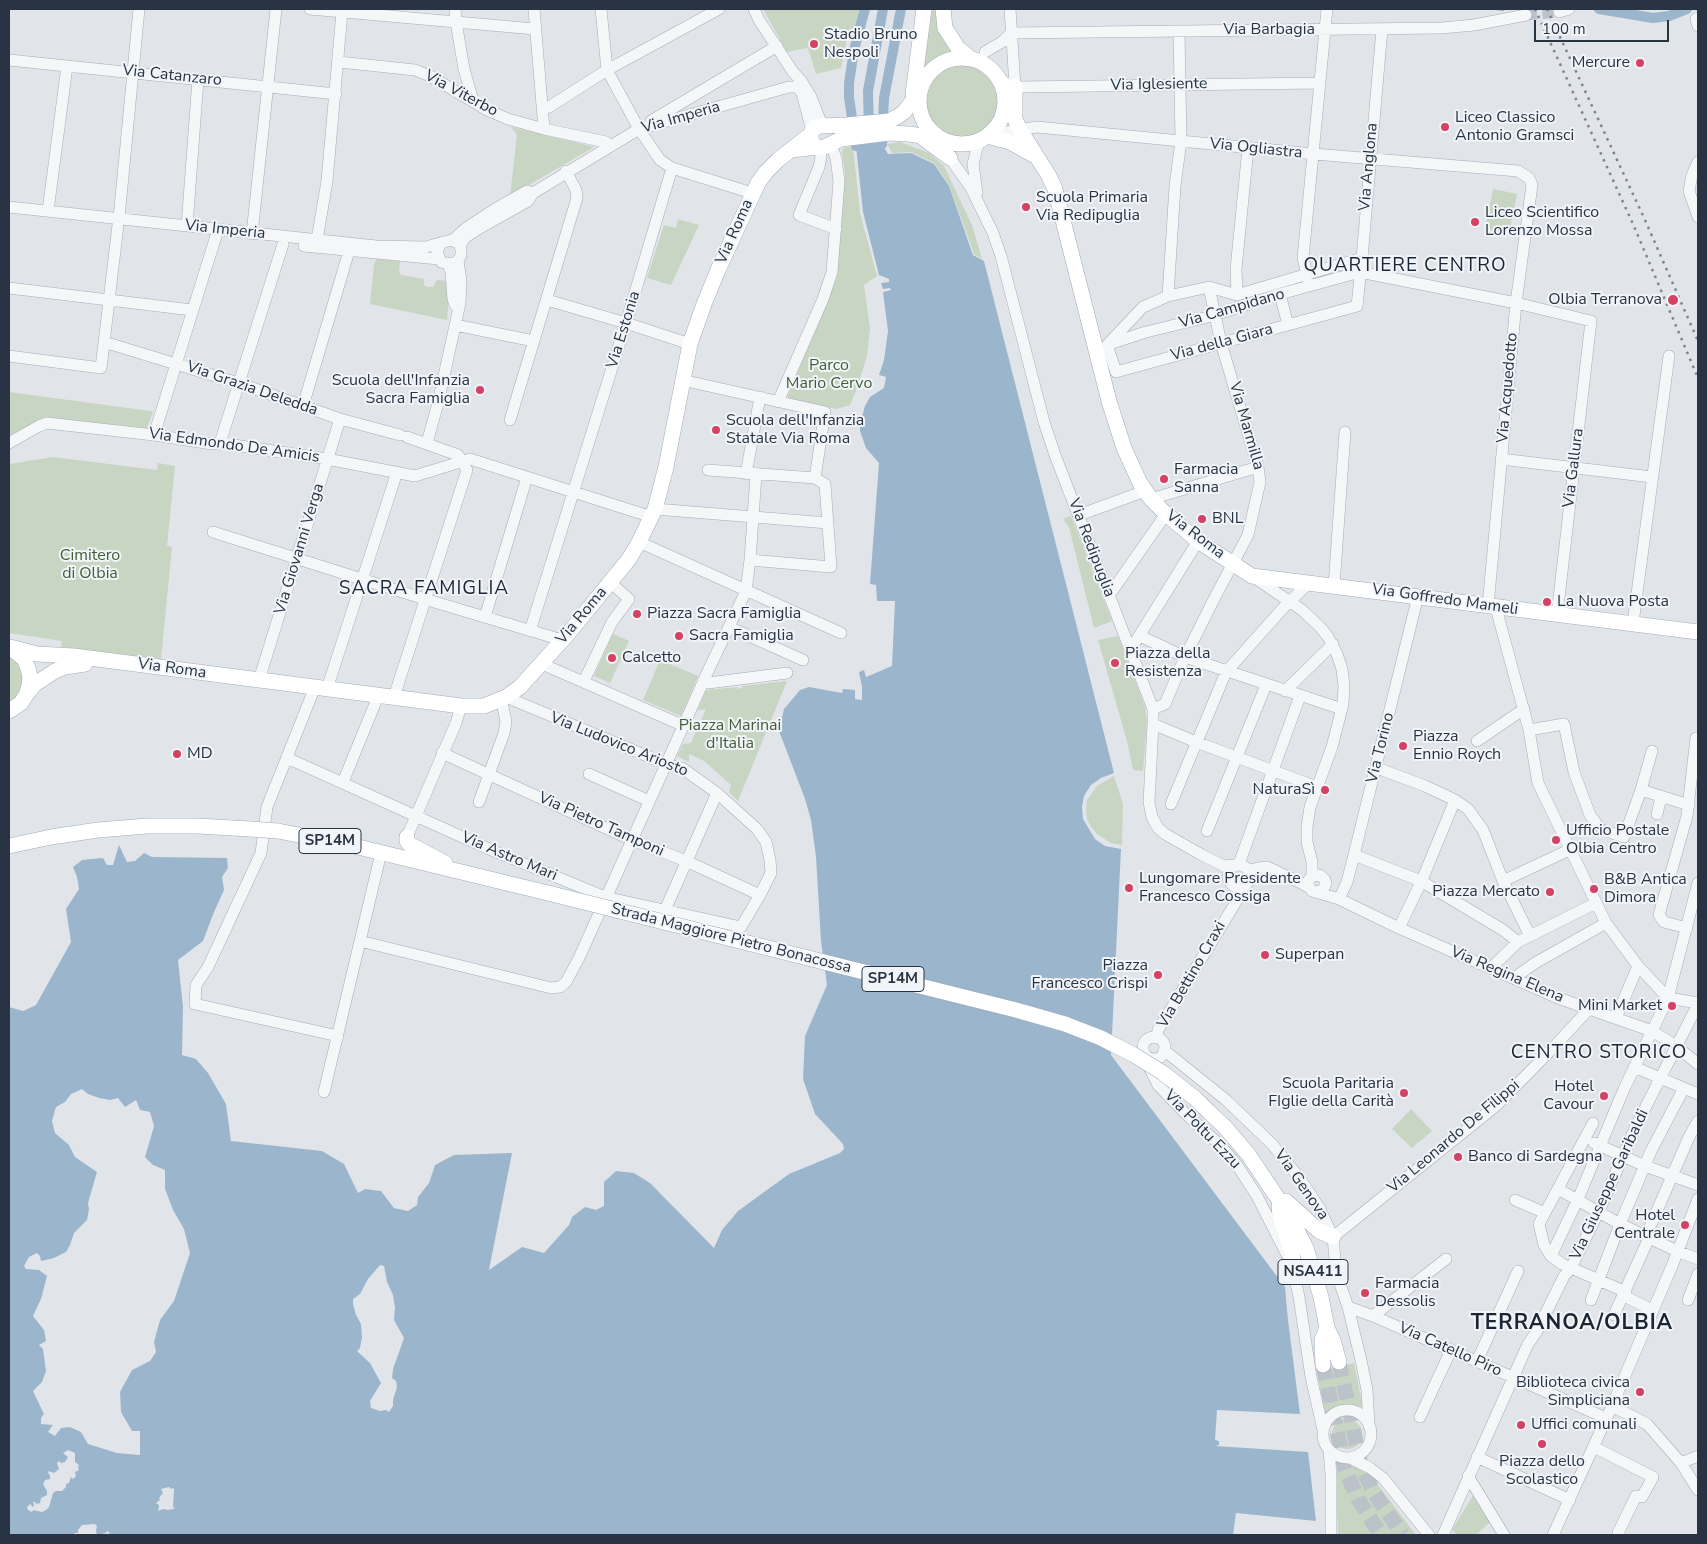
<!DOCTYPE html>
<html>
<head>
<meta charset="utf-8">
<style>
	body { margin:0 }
	#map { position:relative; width:1707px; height:1544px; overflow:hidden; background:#e1e5ea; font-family:"Nunito Sans",sans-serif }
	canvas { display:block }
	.frame { position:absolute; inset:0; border:10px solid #283443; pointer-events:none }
	.scale { position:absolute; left:1534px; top:20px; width:135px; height:22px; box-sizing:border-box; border:2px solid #283443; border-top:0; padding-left:6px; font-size:15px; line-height:18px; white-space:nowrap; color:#283443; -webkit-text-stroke:4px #f1f4f8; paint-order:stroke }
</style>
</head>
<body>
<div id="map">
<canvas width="1707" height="1544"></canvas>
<div class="frame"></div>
<div class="scale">100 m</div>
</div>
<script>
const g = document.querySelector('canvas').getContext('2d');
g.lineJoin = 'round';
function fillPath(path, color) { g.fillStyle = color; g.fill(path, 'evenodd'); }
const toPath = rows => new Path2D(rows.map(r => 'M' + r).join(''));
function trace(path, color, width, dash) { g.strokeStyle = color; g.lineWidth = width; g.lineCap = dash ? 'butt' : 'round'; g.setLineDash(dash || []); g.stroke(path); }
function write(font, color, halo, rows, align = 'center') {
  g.font = font + ' "Nunito Sans",sans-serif'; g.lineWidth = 4; g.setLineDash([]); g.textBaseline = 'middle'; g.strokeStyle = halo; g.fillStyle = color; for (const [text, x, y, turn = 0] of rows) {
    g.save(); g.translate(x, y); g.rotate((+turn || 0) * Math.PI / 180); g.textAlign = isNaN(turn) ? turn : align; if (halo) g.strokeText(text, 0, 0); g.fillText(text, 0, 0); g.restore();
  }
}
fillPath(toPath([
	[763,9,861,9,852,40,847,39,841,68,816,74,808,48,787,52],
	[932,9,936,9,936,17,939,27,960,55,951,56,935,63,923,75],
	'925 101a37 37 0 1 1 74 0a37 37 0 1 1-74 0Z',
	[511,127,579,143,594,147,510,196,517,135],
	[900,142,929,153,944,166,972,225,982,259,974,254,949,185,934,163,911,152,892,153,887,144],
	[853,146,860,213,877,276,864,285,870,328,867,356,857,388,850,405,836,409,787,398,837,277,843,185,845,173,842,153,843,148],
	[1493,189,1517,194,1509,234,1485,229],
	[678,219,699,225,671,285,647,278,664,225,676,228],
	[379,258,386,259,387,261,389,259,393,259,394,262,396,260,400,260,399,271,401,275,424,279,424,285,427,287,433,287,437,280,450,281,447,320,370,304,374,264,376,260],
	[9,392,150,411,153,412,147,428,49,418,41,419,9,436],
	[53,457,157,470,158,463,175,466,167,546,172,547,161,659,61,647,62,641,9,633,10,464],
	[1071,516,1112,621,1094,628,1069,527,1063,519],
	[613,634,629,641,610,683,594,676],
	[1118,636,1145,707,1147,721,1143,771,1133,770,1127,741,1098,640],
	[9,653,16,659,24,674,20,694,9,705],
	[660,660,698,676,681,716,643,700],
	[787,681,738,801,729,792,731,785,704,761,689,754,689,762,677,756,683,744,691,743,706,709,698,710,706,690,737,687,737,689,742,688,742,686],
	[1114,776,1123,804,1122,845,1111,843,1097,834,1091,827,1087,819,1086,809,1087,800,1097,786],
	[1411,1109,1432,1131,1412,1148,1392,1129],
	[1354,1363,1363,1407,1349,1404,1335,1407,1325,1413,1317,1372],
	'1332 1434a15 15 0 1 1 30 0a15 15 0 1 1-30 0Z',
	[1348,1464,1357,1465,1378,1476,1375,1481,1416,1535,1338,1535,1336,1474,1340,1466],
	[1474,1494,1490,1522,1476,1535,1457,1535,1452,1530]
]), '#c8d5c2');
fillPath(toPath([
	[882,144,888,154,911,153,934,164,949,186,973,255,984,261,1114,773,1101,778,1091,785,1084,796,1082,807,1083,819,1095,839,1105,846,1121,849,1111,1055,1285,1287,1288,1320,1300,1414,1217,1410,1215,1440,1219,1441,1219,1445,1215,1446,1308,1452,1316,1521,1236,1513,1233,1535,106,1535,110,1533,107,1531,106,1533,97,1535,96,1531,97,1526,95,1524,82,1525,78,1530,78,1533,74,1533,76,1535,9,1535,9,1007,23,1011,36,1005,71,942,66,909,79,889,77,877,73,867,82,860,103,858,107,865,113,865,119,845,127,862,135,861,144,853,152,857,227,858,228,868,222,877,224,890,214,912,203,941,178,960,183,1007,182,1055,196,1059,208,1073,226,1104,231,1141,322,1151,344,1164,358,1193,365,1189,381,1191,394,1208,408,1211,417,1205,418,1197,429,1183,435,1165,454,1155,512,1153,489,1270,522,1247,544,1253,569,1225,572,1217,585,1207,596,1210,604,1206,604,1182,616,1171,634,1173,650,1183,714,1248,722,1230,738,1211,789,1174,840,1153,844,1149,843,1144,815,1114,803,1079,805,1036,827,985,821,941,816,857,811,820,805,799,779,731,784,709,800,690,809,687,842,693,843,689,855,690,855,699,862,700,862,687,859,672,864,670,866,677,892,666,895,601,877,601,876,585,870,584,879,463,866,448,860,431,860,423,865,406,870,397,884,388,886,377,879,375,884,360,888,331,883,292,891,290,890,288,883,289,881,283,889,282,889,279,879,275,863,212,856,146],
	[82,1089,88,1094,99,1098,110,1100,118,1098,125,1107,136,1100,140,1110,150,1112,154,1126,145,1157,153,1165,165,1170,165,1189,173,1210,184,1229,190,1253,174,1301,160,1320,154,1342,156,1352,150,1361,132,1370,120,1392,121,1412,132,1431,140,1431,140,1455,117,1453,88,1444,81,1432,70,1427,61,1428,55,1436,48,1432,53,1425,41,1424,41,1418,44,1414,33,1391,42,1382,46,1371,43,1349,39,1345,46,1341,44,1330,33,1316,41,1299,47,1276,39,1270,26,1269,24,1266,29,1257,37,1253,40,1256,41,1261,54,1258,66,1252,70,1245,74,1233,87,1220,89,1209,88,1203,97,1172,75,1157,69,1145,55,1133,52,1121,56,1107,65,1102,71,1094],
	[380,1265,384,1266,387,1282,393,1295,395,1308,394,1320,404,1338,393,1369,392,1378,396,1381,397,1387,393,1400,393,1406,389,1412,386,1410,380,1411,371,1408,370,1401,381,1383,370,1363,357,1351,360,1348,362,1337,361,1324,356,1315,353,1304,353,1299,360,1294,368,1279],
	[68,1450,75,1453,75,1462,79,1465,78,1467,79,1470,75,1472,76,1476,73,1479,71,1477,69,1483,66,1484,66,1487,62,1491,56,1491,53,1493,49,1507,46,1510,42,1512,33,1510,32,1512,28,1510,27,1507,30,1504,33,1507,34,1506,33,1501,37,1504,40,1503,41,1498,47,1495,47,1491,43,1484,45,1480,50,1479,50,1475,48,1473,49,1471,54,1473,59,1469,57,1463,59,1461,61,1463,65,1462,68,1457,63,1453],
	[169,1487,171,1489,173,1488,174,1489,173,1508,175,1507,174,1509,168,1510,163,1509,158,1511,159,1506,158,1504,156,1504,157,1502,160,1500,159,1498,163,1493,161,1489]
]), '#9bb6cc');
trace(toPath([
	[1497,9,1503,10]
]), '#9bb6cc', 2.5);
trace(toPath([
	[865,9,854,50,849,83,849,97,856,146,882,144,884,98,901,9],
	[1599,9,1653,18,1669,16,1687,9],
	[869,129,868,91,883,9]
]), '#9bb6cc', 10);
trace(toPath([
	[1526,15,1559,12],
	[1596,823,1600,828,1612,833]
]), '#bcc2c9', 11, [11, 5.5]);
trace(toPath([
	[1339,1362,1361,1465,1374,1493,1403,1535],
	[1323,1365,1345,1469,1358,1499,1373,1523,1382,1535]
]), '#bcc2c9', 15, [15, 8]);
const minor = toPath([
	[310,9,535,29],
	[455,9,456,22,464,69,473,101],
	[534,9,544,129],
	[601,9,607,70,639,129,660,160,672,168,752,193],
	[754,9,759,20,793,72,802,82,811,97,820,120,825,126],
	[1010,9,1015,86],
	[1559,12,1569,9],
	[1698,18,1696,19,1698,26],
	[1011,33,1442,28,1474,25,1526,15],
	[985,52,1002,42,1011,33],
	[9,60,336,94],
	[339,62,415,70,430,76,487,110,508,119,544,129,606,142,608,147],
	[1000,81,1021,87,1320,83],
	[544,108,549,107,607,70,719,9],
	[651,121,777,46],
	[989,135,1037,127,1314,154,1518,171,1529,178,1532,185,1516,303,1488,606],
	[817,147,820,151,821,157,819,167,799,215,836,229],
	[947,150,950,158,971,188,993,233,1001,256,1044,422,1055,455,1153,709,1153,724,1149,802,1152,817,1158,828,1165,834,1202,855,1224,866,1235,865],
	[1698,162,1692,175,1689,191,1698,217],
	[977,193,973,164,979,141],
	[9,207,376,246,426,247,451,240,458,243,461,248,461,255,458,261,452,264,441,262,437,252,441,243],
	[48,211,67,66],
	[119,218,139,9],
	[187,226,198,79],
	[252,234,276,9],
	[454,239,466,228,495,209,527,191,533,193],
	[317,240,327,181,342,12],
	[460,245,466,237,478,229,528,201,533,193,639,129,789,87,797,87,802,93,812,131],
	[304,246,439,259],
	[1362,258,1237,295,1209,287,1168,296,1143,307,1107,345,1116,372,1357,306,1362,258,1382,29],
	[448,264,451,272,453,299,455,305],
	[1309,283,1303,258,1327,9],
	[9,288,192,310],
	[1280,294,1288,325],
	[1237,295,1236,269,1248,148],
	[1168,296,1175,186,1181,141,1179,31],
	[547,300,626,323,690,344],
	[455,325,534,341],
	[104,342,238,383,340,419,400,435],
	[1109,344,1146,332,1208,317,1280,294,1360,272,1516,303,1591,321,1557,615],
	[9,356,101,368,118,225],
	[682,380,825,412,815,478],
	[778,402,823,299,832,272,839,181,836,158,830,143],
	[303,406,349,251],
	[510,420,577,198,576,190,566,171],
	[154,435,216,236],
	[9,443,39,426,47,423,154,435,212,444,220,443,327,459,415,476,470,459,652,517],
	[220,443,283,244],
	[427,443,438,403,460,303,461,280,458,261],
	[1501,459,1652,477],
	[708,470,815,478,825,484,831,567,750,560],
	[746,474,760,397],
	[1151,499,1258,467],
	[655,509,828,523],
	[1079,515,1145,491],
	[213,532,431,601,562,640],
	[639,542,841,633],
	[1255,578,1302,610,1321,628,1328,637,1337,654,1342,669,1344,686,1343,704,1332,747,1310,807,1307,827,1307,842,1312,862,1312,876],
	[1334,586,1345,432],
	[1110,594,1166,514],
	[1496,608,1529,730,1538,783,1606,923,1638,966,1668,998],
	[485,617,527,477],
	[1633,623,1669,356],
	[729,627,803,660],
	[530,631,626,323,672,168],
	[1140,636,1185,657,1342,709],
	[1136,641,1198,541],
	[542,664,684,726],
	[259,680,340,419],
	[584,681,612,622,629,599,610,582],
	[703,681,708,683,787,673],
	[315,687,267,807,261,853,208,967,196,985,195,1004,338,1036],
	[327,689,397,472],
	[1285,691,1333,644],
	[394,697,467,470,458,455,407,437],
	[1153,709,1165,704,1185,657,1214,599,1248,535,1260,482,1258,467,1221,343,1209,287],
	[1153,724,1196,742,1317,787],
	[1529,730,1564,724,1574,772,1590,815,1596,823],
	[1477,741,1524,709],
	[442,753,632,840,686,861,760,895],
	[287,758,489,849,605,897,741,927,760,895,771,873,770,860,766,842,757,829,717,793,682,768,666,764,506,697],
	[1377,768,1425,786,1455,800,1468,809,1483,830,1503,881,1530,936],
	[589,774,649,801],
	[343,782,379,694],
	[1641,790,1689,805],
	[479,802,504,733,506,722,503,707,500,699],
	[1171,804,1226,672,1285,606,1309,583],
	[1657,814,1661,797],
	[1207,831,1266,685],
	[1612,833,1624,837,1641,790,1652,751],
	[407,837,456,723,461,706],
	[1354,855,1421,881,1503,930,1518,942],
	[1237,865,1240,861,1300,696],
	'1228 876a11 11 0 1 1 22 0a11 11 0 1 1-22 0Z',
	[1249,871,1258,868,1267,867,1299,882,1310,888],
	[1312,876,1308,881,1308,885,1312,891,1339,899,1399,928,1558,998,1652,1031,1676,1046,1698,1064],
	[1312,876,1320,875,1325,880,1326,883,1323,890,1316,892],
	[1503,881,1569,850],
	[1339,899,1347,882,1354,855,1418,596],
	[665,910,717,793],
	[1399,928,1422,880,1455,800],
	[1687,928,1664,922,1659,915,1687,816,1696,738],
	[360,941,551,988,560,987,566,982,579,958,708,671,746,591,750,560,756,475],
	[1491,968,1518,942,1596,903],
	[1514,978,1535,963,1606,923],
	[1668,998,1698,1003],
	[1616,1018,1638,966],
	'1143 1048a11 11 0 1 1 22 0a11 11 0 1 1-22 0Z',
	[1157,1038,1158,1030,1242,892,1243,886],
	[1164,1050,1226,1100,1272,1144,1301,1180,1320,1209,1333,1237,1336,1272,1348,1307,1361,1360,1367,1390,1369,1426],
	[1150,1061,1150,1069,1158,1085,1185,1113,1220,1145,1237,1165,1257,1196,1287,1255],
	[1634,1067,1698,1094],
	[324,1092,381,853],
	[1593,1123,1539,1224,1544,1245,1551,1256,1562,1264,1626,1292],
	[1594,1143,1645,1166,1698,1185],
	[1558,1189,1620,1224,1677,1251,1698,1259],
	[1515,1200,1545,1213],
	[1646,1236,1689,1137,1698,1121],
	[1333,1237,1497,1105,1552,1049,1589,1009],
	[1551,1256,1578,1199,1624,1089,1668,998,1698,883],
	[1293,1270,1299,1297,1311,1377,1323,1430],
	[1624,1296,1652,1310],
	[1591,1300,1620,1224,1651,1151,1684,1088],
	[1688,1300,1698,1274],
	[1348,1307,1373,1316,1606,1418],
	[1614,1315,1649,1238],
	[1373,1316,1446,1259],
	[1477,1361,1518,1271],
	[1612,1406,1647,1424,1681,1463,1698,1456],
	'1323 1434a24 24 0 1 1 48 0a24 24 0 1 1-48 0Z',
	[1420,1417,1451,1350],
	[1594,1447,1653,1477,1642,1497,1636,1496,1618,1533],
	[1329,1450,1331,1474,1331,1535],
	[1477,1457,1570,1500],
	[1350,1458,1370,1468,1383,1478,1429,1535],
	[1681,1463,1698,1490],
	[1468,1476,1504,1535],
	[1443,1535,1528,1344,1537,1331,1564,1276,1571,1268,1599,1211,1636,1126,1698,1004],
	[1553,1535,1612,1406,1672,1266,1698,1199]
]);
const major = toPath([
	[943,9,945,28,958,48,971,59],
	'919 101a43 43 0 1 1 86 0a43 43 0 1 1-86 0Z',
	[1015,86,1015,115],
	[913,94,924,9],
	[1005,98,1020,130,1049,176,1055,189,1109,401,1124,448,1140,483,1151,499,1166,514,1198,541,1252,576,1698,632],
	[987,136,1010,142,1037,157],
	[923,138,950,158],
	[813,143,811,140,811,133,816,127,820,126,846,125,889,121,897,117,904,112,920,91],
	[791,150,817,147,822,148,841,139,889,133,909,134,942,139],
	[10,647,37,654,74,656,136,664,461,706,484,706,506,697,520,687,567,635,629,559,639,542,655,509,666,467,690,344,704,304,718,270,758,183,766,172,778,160,811,134],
	[26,695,35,684,55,671,65,667,85,664],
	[9,711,21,703,26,695,29,686,30,677,28,668,24,659,12,649],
	[278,831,354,846,556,895],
	[407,837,407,841,409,844,445,863],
	[9,846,51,837,98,830,147,826,198,826,250,829],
	[1209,1112,1224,1126,1248,1154,1291,1218,1306,1248,1321,1297,1327,1328,1333,1340,1339,1362],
	[1286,1201,1319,1231,1333,1237],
	[1279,1206,1280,1216,1292,1253,1296,1276],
	[1323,1365,1322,1340,1327,1328]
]);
trace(minor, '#a6acb5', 12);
trace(major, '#a0abb7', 16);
trace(minor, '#f4f6f8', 11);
trace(major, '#fff', 15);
trace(toPath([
	[1535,9,1633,224,1698,378],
	[1547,9,1645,220,1698,341]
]), '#7a8695', 2.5, [2.5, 5]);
const majorBridge = toPath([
	[250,829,278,831],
	[556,895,1016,1010,1065,1024,1101,1038,1134,1055,1163,1073,1196,1099,1209,1112]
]);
trace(majorBridge, '#a0abb7', 16, []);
trace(majorBridge, '#fff', 15);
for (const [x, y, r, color] of [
	[814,44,5,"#d44163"],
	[1640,63,5,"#d44163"],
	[1445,127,5,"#d44163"],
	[1026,207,5,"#d44163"],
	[1475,222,5,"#d44163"],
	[1673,300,6,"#d44163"],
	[480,390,5,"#d44163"],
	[716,430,5,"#d44163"],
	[1164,479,5,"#d44163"],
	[1202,519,5,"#d44163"],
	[1547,602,5,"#d44163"],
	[637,614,5,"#d44163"],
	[679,636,5,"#d44163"],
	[612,658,5,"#d44163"],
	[1115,663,5,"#d44163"],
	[1403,746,5,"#d44163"],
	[177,754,5,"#d44163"],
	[1325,790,5,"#d44163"],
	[1556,840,5,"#d44163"],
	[1129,888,5,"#d44163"],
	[1594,889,5,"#d44163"],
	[1550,892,5,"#d44163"],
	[1265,955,5,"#d44163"],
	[1158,975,5,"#d44163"],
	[1672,1006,5,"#d44163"],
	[1404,1093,5,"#d44163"],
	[1604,1096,5,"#d44163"],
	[1458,1157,5,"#d44163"],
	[1685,1225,5,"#d44163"],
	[1365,1293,5,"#d44163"],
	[1640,1392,5,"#d44163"],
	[1521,1425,5,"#d44163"],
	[1542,1444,5,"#d44163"]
]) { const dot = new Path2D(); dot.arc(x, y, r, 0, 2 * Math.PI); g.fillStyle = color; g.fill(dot); trace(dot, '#f1f4f8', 2); }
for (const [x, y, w] of [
	[330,841,62],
	[893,979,62],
	[1313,1272,70]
]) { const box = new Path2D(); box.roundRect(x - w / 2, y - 12.5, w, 25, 4); g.fillStyle = '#f1f4f8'; g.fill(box); trace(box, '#283443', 1); }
write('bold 15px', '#283443', null, [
	["SP14M",330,841],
	["SP14M",893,979],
	["NSA411",1313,1272]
]);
write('16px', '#283443', '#f1f4f8', [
	["Via Barbagia",1269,30],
	["Via Catanzaro",172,76,6],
	["Via Iglesiente",1159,85,-1],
	["Via Viterbo",461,94,28],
	["Via Imperia",681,118,-16],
	["Via Ogliastra",1256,149,6],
	["Via Anglona",1369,167,-85],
	["Via Imperia",225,230,6],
	["Via Roma",735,232,-66],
	["Via Campidano",1232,309,-16],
	["Via Estonia",624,330,-73],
	["Via della Giara",1222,343,-15],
	["Via Acquedotto",1508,388,-85],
	["Via Grazia Deledda",252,389,19],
	["Via Marmilla",1246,426,74],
	["Via Edmondo De Amicis",234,446,8],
	["Via Gallura",1574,468,-83],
	["Via Roma",1195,535,37],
	["Via Redipuglia",1091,548,69],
	["Via Giovanni Verga",300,549,-73],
	["Via Goffredo Mameli",1445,600,8],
	["Via Roma",582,616,-50],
	["Via Roma",172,669,8],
	["Via Ludovico Ariosto",619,745,22],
	["Via Torino",1381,748,-76],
	["Via Pietro Tamponi",601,825,24],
	["Via Astro Mari",509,857,23],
	["Strada Maggiore Pietro Bonacossa",731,939,14],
	["Via Bettino Craxi",1192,975,-60],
	["Via Regina Elena",1507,975,23],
	["Via Poltu Ezzu",1202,1130,46],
	["Via Leonardo De Filippi",1454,1137,-40],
	["Via Genova",1301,1185,55],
	["Via Giuseppe Garibaldi",1610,1185,-65],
	["Via Catello Piro",1450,1350,24]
]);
write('16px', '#283443', '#f1f4f8', [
	["Stadio Bruno",824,35],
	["Nespoli",824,53],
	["Mercure",1630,63,"right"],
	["Liceo Classico",1455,118],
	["Antonio Gramsci",1455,136],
	["Scuola Primaria",1036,198],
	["Via Redipuglia",1036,216],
	["Liceo Scientifico",1485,213],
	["Lorenzo Mossa",1485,231],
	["Olbia Terranova",1662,300,"right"],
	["Scuola dell'Infanzia",470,381,"right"],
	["Sacra Famiglia",470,399,"right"],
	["Scuola dell'Infanzia",726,421],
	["Statale Via Roma",726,439],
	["Farmacia",1174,470],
	["Sanna",1174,488],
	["BNL",1212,519],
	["La Nuova Posta",1557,602],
	["Piazza Sacra Famiglia",647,614],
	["Sacra Famiglia",689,636],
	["Piazza della",1125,654],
	["Resistenza",1125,672],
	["Calcetto",622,658],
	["Piazza",1413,737],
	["Ennio Roych",1413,755],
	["MD",187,754],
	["NaturaSì",1315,790,"right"],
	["Ufficio Postale",1566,831],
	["Olbia Centro",1566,849],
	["Lungomare Presidente",1139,879],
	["Francesco Cossiga",1139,897],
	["B&B Antica",1604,880],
	["Dimora",1604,898],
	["Piazza Mercato",1540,892,"right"],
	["Superpan",1275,955],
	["Piazza",1148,966,"right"],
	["Francesco Crispi",1148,984,"right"],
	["Mini Market",1662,1006,"right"],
	["Scuola Paritaria",1394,1084,"right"],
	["FIglie della Carità",1394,1102,"right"],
	["Hotel",1594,1087,"right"],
	["Cavour",1594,1105,"right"],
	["Banco di Sardegna",1468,1157],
	["Hotel",1675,1216,"right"],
	["Centrale",1675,1234,"right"],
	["Farmacia",1375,1284],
	["Dessolis",1375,1302],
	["Biblioteca civica",1630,1383,"right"],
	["Simpliciana",1630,1401,"right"],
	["Uffici comunali",1531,1425],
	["Piazza dello",1542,1462,"center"],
	["Scolastico",1542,1480,"center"]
], 'left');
write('16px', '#405f35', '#f1f4f8', [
	["Parco",829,366],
	["Mario Cervo",829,384],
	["Cimitero",90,556],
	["di Olbia",90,574],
	["Piazza Marinai",730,726],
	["d'Italia",730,744]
]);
g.letterSpacing = '1px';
write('19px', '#1b2534', '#f1f4f8', [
	["QUARTIERE CENTRO",1405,266],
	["SACRA FAMIGLIA",424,589],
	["CENTRO STORICO",1599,1053]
]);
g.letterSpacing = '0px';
g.letterSpacing = '1px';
write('bold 21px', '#1b2534', '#f1f4f8', [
	["TERRANOA/OLBIA",1572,1324]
]);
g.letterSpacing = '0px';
</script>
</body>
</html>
